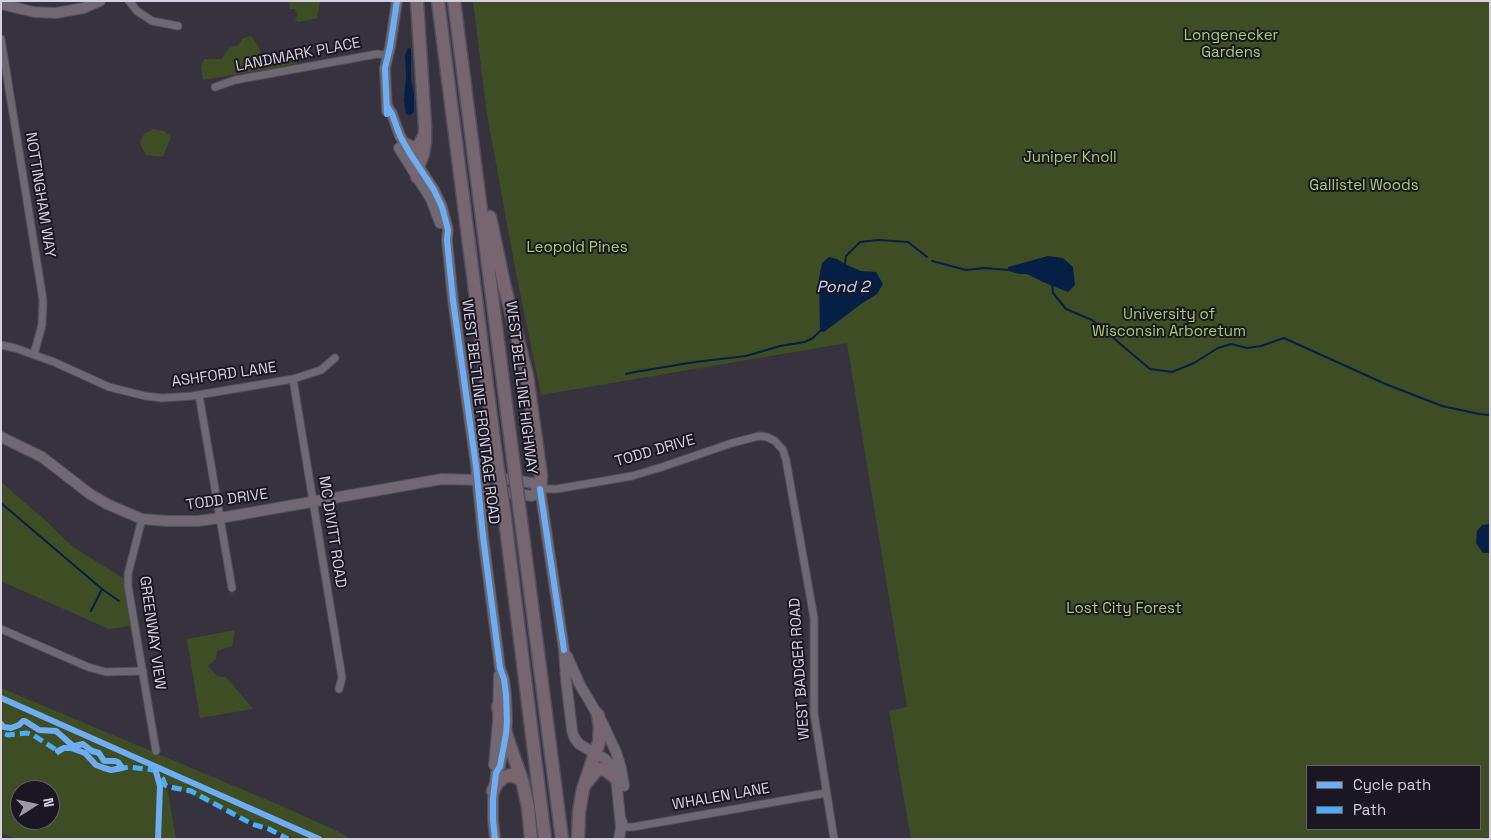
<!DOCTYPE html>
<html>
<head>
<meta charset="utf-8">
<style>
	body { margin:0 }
	#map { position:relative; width:1491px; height:840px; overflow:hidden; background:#36333f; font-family:"Space Grotesk",sans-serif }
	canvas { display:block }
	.frame { position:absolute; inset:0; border:2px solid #d5d1e1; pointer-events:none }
	.legend { position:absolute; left:1306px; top:765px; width:175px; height:65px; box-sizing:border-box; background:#1a1722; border:1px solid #65616e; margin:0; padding:6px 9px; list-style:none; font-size:15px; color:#d5d1e1 }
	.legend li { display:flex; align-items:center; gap:10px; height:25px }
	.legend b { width:25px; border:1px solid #65616e }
	.north { position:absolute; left:10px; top:780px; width:50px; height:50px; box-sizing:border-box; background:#1a1722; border:1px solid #65616e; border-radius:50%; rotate:80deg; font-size:14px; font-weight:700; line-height:20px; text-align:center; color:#d5d1e1 }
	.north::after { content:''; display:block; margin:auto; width:18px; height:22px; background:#9d9aa8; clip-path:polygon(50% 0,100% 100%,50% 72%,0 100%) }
</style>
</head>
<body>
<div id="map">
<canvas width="1491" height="840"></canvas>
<div class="frame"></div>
<ul class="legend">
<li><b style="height:6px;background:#6dadf4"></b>Cycle path</li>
<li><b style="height:6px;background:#49aef6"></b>Path</li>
</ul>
<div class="north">N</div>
</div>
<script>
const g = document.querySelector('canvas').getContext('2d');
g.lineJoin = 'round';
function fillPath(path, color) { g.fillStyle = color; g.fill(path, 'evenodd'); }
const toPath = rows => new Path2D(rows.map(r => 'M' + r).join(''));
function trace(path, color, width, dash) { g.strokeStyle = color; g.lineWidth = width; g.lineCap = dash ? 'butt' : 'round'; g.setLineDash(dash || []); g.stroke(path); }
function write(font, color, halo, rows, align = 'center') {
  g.font = font + ' "Space Grotesk",sans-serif'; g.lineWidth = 4; g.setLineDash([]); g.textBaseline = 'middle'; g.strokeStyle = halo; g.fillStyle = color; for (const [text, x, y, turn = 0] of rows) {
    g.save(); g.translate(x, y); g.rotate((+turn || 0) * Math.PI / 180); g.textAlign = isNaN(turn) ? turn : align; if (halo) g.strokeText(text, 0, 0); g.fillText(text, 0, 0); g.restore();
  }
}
fillPath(toPath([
	[289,1,320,1,317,18,298,22,295,20,298,15,295,9,290,9],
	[473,1,1490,1,1490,836,1480,839,911,839,889,711,907,707,847,343,541,395,515,268,487,114],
	[1307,766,1480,766,1480,829,1307,829],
	[251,36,258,46,262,55,271,59,296,55,298,60,295,64,203,80,201,67,204,59,222,59,229,48,238,45,243,38],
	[153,129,164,131,171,137,163,157,146,155,142,148,140,142,144,134],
	[1,482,46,521,73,547,123,578,130,626,109,629,1,581],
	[235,630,232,646,217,651,216,659,208,666,217,676,226,677,253,709,200,718,187,639],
	[1,688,277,804,335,830,351,839,296,839,204,801,166,782,176,839,17,839,1,833],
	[20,790,50,790,50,820,20,820]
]), '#3f4d25');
fillPath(toPath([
	[408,48,411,49,411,80,414,95,414,112,410,115,406,114,404,100,406,76,405,56],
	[1048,256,1063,258,1073,267,1075,285,1068,292,1043,282,1027,274,1019,274,1009,271,1008,267],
	[829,257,837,259,847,265,861,271,876,272,883,284,877,294,861,304,824,332,820,331,819,278,822,263],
	[1490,524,1490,553,1483,553,1476,543,1477,531,1482,525]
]), '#051f45');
trace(toPath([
	[932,261,966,270,984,268,1009,270],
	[845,264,846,256,860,242,879,240,908,242,927,257],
	[1052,284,1053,293,1066,309,1092,320,1150,369,1172,372,1194,363,1218,348,1231,344,1247,348,1261,346,1284,338,1381,382],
	[626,374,635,372,695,362,746,356,780,346,805,342,813,338,821,330],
	[1383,383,1442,406,1479,414,1490,415],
	[1,503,102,589,119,601],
	[91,611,102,589]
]), '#051f45', 2);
const street = toPath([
	[129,1,137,11,152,21,178,26],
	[1,39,43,300,42,325,34,354],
	[215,87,235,80,377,54,388,55],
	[1,345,15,348,54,362,109,387,145,396,162,398,192,396,293,379,321,370,335,358],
	[293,379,342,678,339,689],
	[199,395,232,588],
	[540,489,557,489,632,476,662,467,732,443,759,436,767,437,775,441,783,450,786,460,814,618,814,713,834,839],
	[142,519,128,574,128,586,156,751],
	[1,629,88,667,106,672,143,671],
	[621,827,633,827,826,793]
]);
const secondary = toPath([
	[1,4,34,12,56,13,84,8,100,1],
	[387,106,392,114,400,136,409,152,434,190,442,207,448,230,447,240,453,300,476,466,483,536,500,668,504,679,506,695,507,722,506,734,500,766,496,773,493,799,493,820,495,839],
	[387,111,385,68,390,47,397,1],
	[399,148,431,199,440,223],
	[1,437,42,457,90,494,107,504,142,519,168,521,198,521,220,518,442,479,477,480,488,476,532,483,540,489],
	[477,480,488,490,532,496,540,489],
	[540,489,564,650,566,680,572,730,574,737,579,744,605,759,612,767,616,778,621,827],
	[567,656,580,685,603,724,616,752,621,768,624,786],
	[494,765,498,721,499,675],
	[619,839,622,822]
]);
const highway = toPath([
	[438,1,496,456],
	[454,1,513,459],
	[405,144,412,148,419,146,425,134],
	[417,177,417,169,423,154,425,142,425,126,417,1],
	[490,217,504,284,527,376,541,475,540,489],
	[504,511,545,839],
	[520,513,562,839],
	[498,707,509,743,522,780,528,807,531,839],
	[587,782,596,771,601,769,607,771,616,778],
	[493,791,497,783,504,777,511,775,522,780],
	[578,839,579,812,583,789,599,742,600,727,598,715]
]);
trace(street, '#524f5a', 9);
trace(secondary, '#524f5a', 12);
trace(highway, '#524f5a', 15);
trace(street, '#6c6973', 7);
trace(secondary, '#706872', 10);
trace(highway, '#776670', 12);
const highwayBridge = toPath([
	[496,456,504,511],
	[513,459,520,513]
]);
trace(highwayBridge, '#524f5a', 15, []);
trace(highwayBridge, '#776670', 12);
trace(toPath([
	[5,734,8,735,27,733,33,735,58,751,60,754],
	[118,769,129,767,153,770,154,769],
	[162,778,163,779,165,785,169,787,191,791,252,824,269,829,288,839]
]), '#49aef6', 5, [10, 5]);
trace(toPath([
	[387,106,392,114,400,136,409,152,434,190,442,207,448,230,447,240,453,300,476,466,483,536,500,668,504,679,506,695,507,722,506,734,500,766,496,773,493,799,493,820,495,839],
	[387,114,385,68,390,47,397,1],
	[540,489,564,650],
	[1,698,319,839],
	[1,724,4,727,11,728,19,725,23,721,25,721,39,730,56,731,72,745,75,746,83,744,92,751,99,753,104,761,115,761,118,762,122,768,111,770,104,768,96,765,85,753,71,748,64,748,58,751],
	[156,767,156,772,160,786,158,839]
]), '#6dadf4', 6);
write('15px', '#abd06a', '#1a1722', [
	["Longenecker",1231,36],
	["Gardens",1231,53],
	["Juniper Knoll",1070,158],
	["Gallistel Woods",1364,186],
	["Leopold Pines",577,248],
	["University of",1169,315],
	["Wisconsin Arboretum",1169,332],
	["Lost City Forest",1124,609]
]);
write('15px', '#d5d1e1', '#1a1722', [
	["LANDMARK PLACE",298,55,-11],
	["NOTTINGHAM WAY",40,195,81],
	["ASHFORD LANE",224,375,-8],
	["WEST BELTLINE HIGHWAY",521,388,83],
	["WEST BELTLINE FRONTAGE ROAD",480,412,83],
	["TODD DRIVE",655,451,-16],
	["TODD DRIVE",227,500,-8],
	["MC DIVITT ROAD",332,532,81],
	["GREENWAY VIEW",152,633,82],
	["WEST BADGER ROAD",800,669,-94],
	["WHALEN LANE",721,797,-10]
]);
write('italic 16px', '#c1dbfd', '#1a1722', [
	["Pond 2",843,288]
]);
</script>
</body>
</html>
